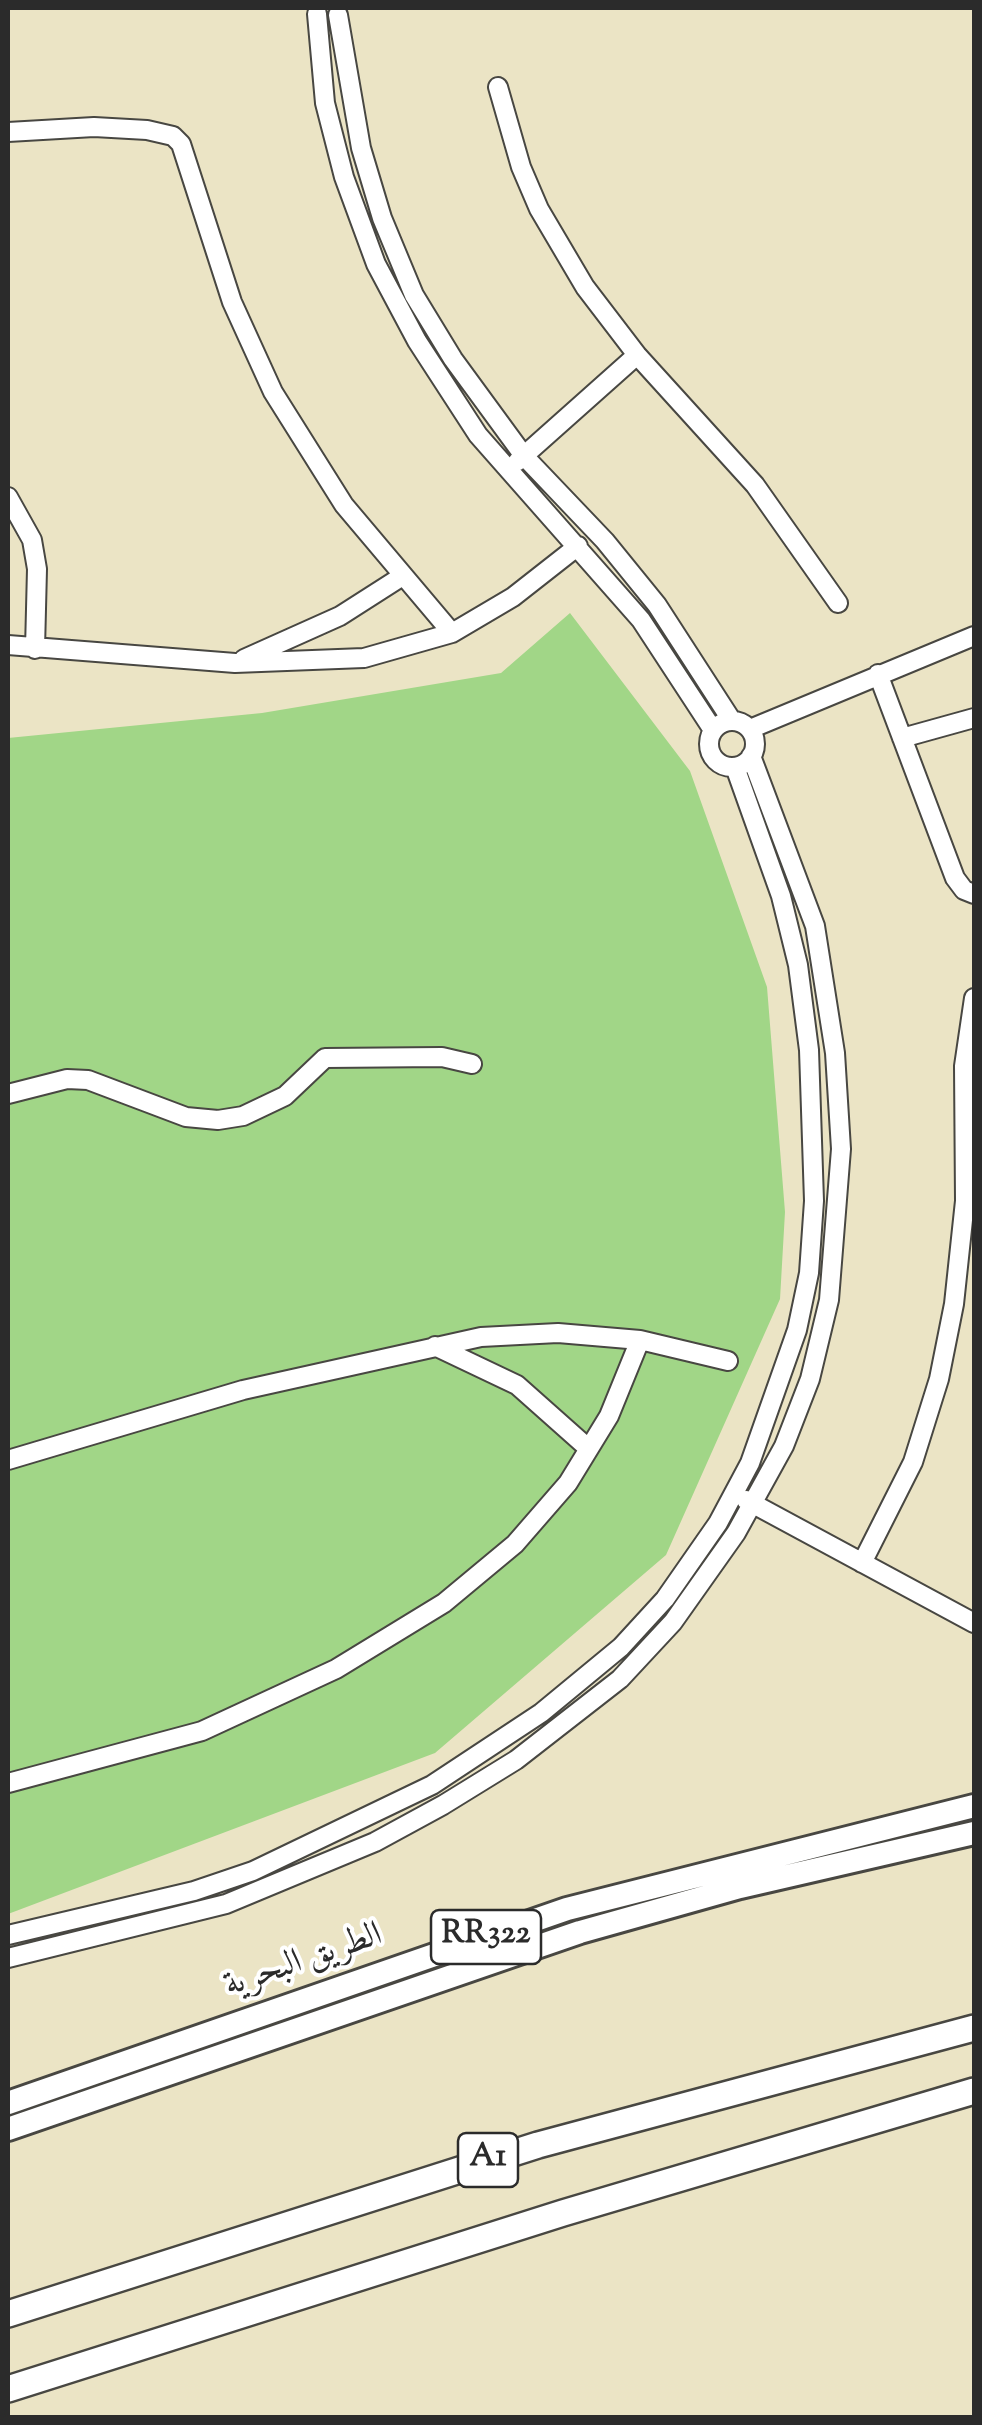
<!DOCTYPE html>
<html>
<head>
<meta charset="utf-8">
<style>
	body { margin:0 }
	#map { position:relative; width:982px; height:2425px; overflow:hidden; background:#ebe4c5; font-family:"Sorts Mill Goudy",serif }
	canvas { display:block }
	.frame { position:absolute; inset:0; border:10px solid #2b2b2b; pointer-events:none }
</style>
</head>
<body>
<div id="map">
<canvas width="982" height="2425"></canvas>
<div class="frame"></div>
</div>
<script>
const g = document.querySelector('canvas').getContext('2d');
g.lineJoin = 'round';
function fillPath(path, color) { g.fillStyle = color; g.fill(path, 'evenodd'); }
const toPath = rows => new Path2D(rows.map(r => 'M' + r).join(''));
function trace(path, color, width, dash) { g.strokeStyle = color; g.lineWidth = width; g.lineCap = dash ? 'butt' : 'round'; g.setLineDash(dash || []); g.stroke(path); }
function write(font, color, halo, rows, align = 'center') {
  g.font = font + ' "Sorts Mill Goudy",Amiri,serif'; g.lineWidth = 8; g.setLineDash([]); g.textBaseline = 'middle'; g.strokeStyle = halo; g.fillStyle = color; for (const [text, x, y, turn = 0] of rows) {
    g.save(); g.translate(x, y); g.rotate((+turn || 0) * Math.PI / 180); g.textAlign = isNaN(turn) ? turn : align; if (halo) g.strokeText(text, 0, 0); g.fillText(text, 0, 0); g.restore();
  }
}
fillPath(toPath([
	[570,613,690,771,767,987,785,1212,780,1299,666,1555,435,1753,8,1914,8,738,262,713,501,673]
]), '#a1d687');
const minor = toPath([
	[317,14,325,103,344,177,376,264,417,341,478,435,641,620,713,730],
	[338,15,361,148,382,218,414,295,453,359,524,456,605,541,657,605,732,721],
	[498,87,521,167,539,209,585,287,637,355,755,485,838,603],
	[8,132,94,127,147,130,173,136,181,144,232,302,273,392,344,505,452,633],
	[518,461,637,355],
	[8,497,32,540,37,569,35,649],
	[8,645,235,663,364,658,452,633,513,597,578,546],
	[244,659,340,616,401,577],
	[878,674,955,878,964,890,974,894],
	'709 744a23 23 0 1 1 46 0a23 23 0 1 1-46 0Z',
	[750,729,974,636],
	[902,738,974,718],
	[8,1094,67,1079,88,1080,186,1117,218,1120,243,1116,285,1096,325,1058,442,1057,472,1064],
	[435,1346,517,1385,589,1449],
	[8,1460,243,1390,481,1337,558,1333,640,1340,728,1361],
	[746,1500,974,1623],
	[862,1563,913,1462,939,1379,954,1304,965,1201,964,1066,974,998],
	[8,1783,202,1731,336,1669,444,1603,515,1544,568,1483,609,1416,640,1340],
	[8,1935,194,1891,253,1871,432,1785,541,1713,621,1647,665,1599,718,1523,750,1463,797,1330,809,1273,814,1201,809,1050,798,965,781,896,735,767],
	[8,1958,226,1904,375,1842,443,1805,516,1760,620,1679,673,1622,736,1533,784,1446,810,1379,829,1300,841,1149,835,1053,815,926,751,756]
]);
const major = toPath([
	[8,2103,567,1909,974,1806],
	[8,2129,580,1932,740,1887,974,1833]
]);
const highway = toPath([
	[8,2314,538,2145,974,2028],
	[8,2389,563,2213,974,2091]
]);
trace(minor, '#484742', 22);
trace(major, '#484742', 28);
trace(highway, '#484742', 30);
trace(minor, '#fff', 18);
trace(major, '#fff', 22);
trace(highway, '#fff', 25);
for (const [x, y, w] of [
	[486,1937,110],
	[488,2160,60]
]) { const box = new Path2D(); box.roundRect(x - w / 2, y - 27, w, 54, 8); g.fillStyle = '#fff'; g.fill(box); trace(box, '#2b2b2b', 2.5); }
write('bold 32px', '#2b2b2b', null, [
	["RR322",486,1937],
	["A1",488,2160]
]);
write('35px', '#2b2b2b', '#fff', [
	["الطريق البحرية",304,1963,-19]
]);
</script>
</body>
</html>
